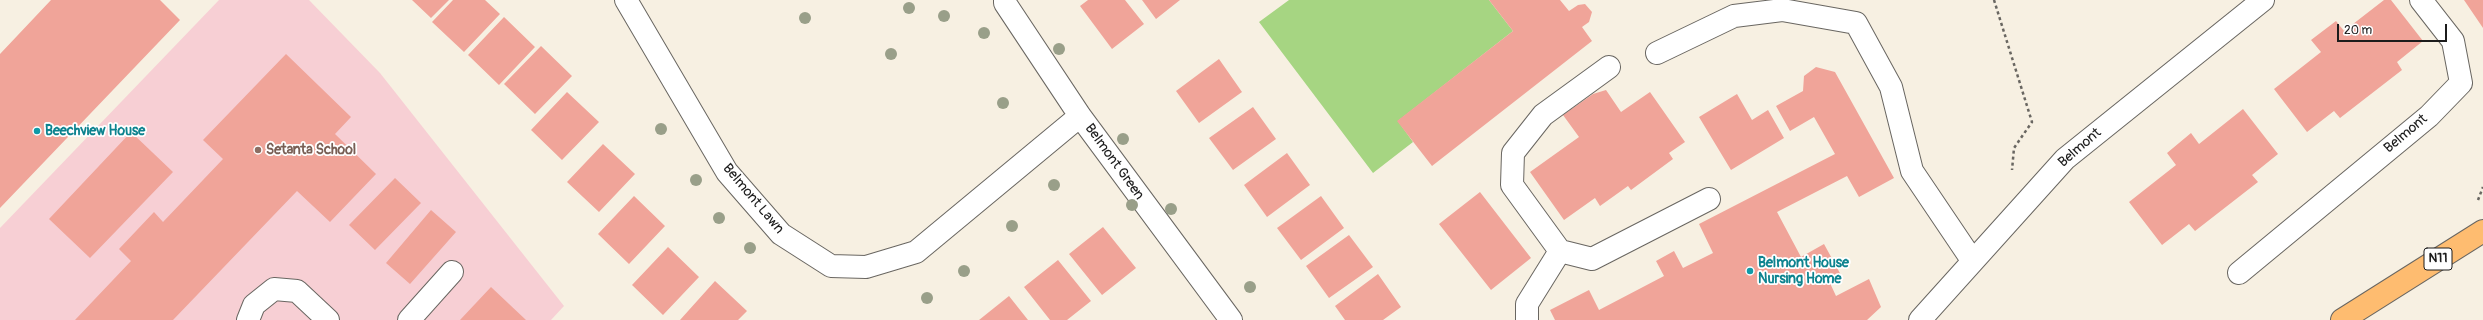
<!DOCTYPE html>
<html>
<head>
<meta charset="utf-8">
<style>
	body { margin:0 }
	#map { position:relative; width:2483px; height:320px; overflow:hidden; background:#f7f0e2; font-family:Pangolin,sans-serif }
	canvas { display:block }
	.scale { position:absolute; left:2337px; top:24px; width:110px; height:18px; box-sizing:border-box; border:2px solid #1c1c1c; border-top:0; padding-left:5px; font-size:12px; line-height:14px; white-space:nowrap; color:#1c1c1c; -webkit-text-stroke:3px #fff; paint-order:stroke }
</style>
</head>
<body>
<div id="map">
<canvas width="2483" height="320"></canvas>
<div class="scale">20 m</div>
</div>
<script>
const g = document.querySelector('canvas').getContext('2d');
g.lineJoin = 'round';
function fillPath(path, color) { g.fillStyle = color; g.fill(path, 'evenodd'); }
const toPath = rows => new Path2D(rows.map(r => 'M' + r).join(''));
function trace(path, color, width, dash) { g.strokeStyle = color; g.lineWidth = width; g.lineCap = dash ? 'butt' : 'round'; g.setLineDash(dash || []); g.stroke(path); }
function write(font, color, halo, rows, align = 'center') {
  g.font = font + ' Pangolin,sans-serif'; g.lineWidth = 3.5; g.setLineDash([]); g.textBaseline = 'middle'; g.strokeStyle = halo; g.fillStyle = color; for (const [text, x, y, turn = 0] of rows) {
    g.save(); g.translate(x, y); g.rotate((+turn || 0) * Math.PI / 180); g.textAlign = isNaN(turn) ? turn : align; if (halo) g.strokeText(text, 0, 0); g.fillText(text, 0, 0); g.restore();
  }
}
fillPath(toPath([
	[219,0,309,0,380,73,564,306,551,320,0,320,0,228]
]), '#f7cfd4');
fillPath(toPath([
	[1289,0,1489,0,1513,31,1398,121,1413,142,1373,173,1259,22]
]), '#a6d582');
fillPath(toPath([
	[51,0,160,0,180,20,0,208,0,54],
	[412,0,449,0,431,18],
	[453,0,485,0,500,14,464,52,432,22],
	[1088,0,1125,0,1144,24,1112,49,1080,6],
	[1142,0,1180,0,1156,19],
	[1489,0,1560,0,1569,11,1578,5,1585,4,1592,12,1589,22,1582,27,1592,41,1432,166,1397,121,1513,31],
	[2384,0,2391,0,2423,41,2397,62,2402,70,2340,118,2334,111,2307,132,2274,89,2321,52,2311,40,2336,21,2344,31],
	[2464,0,2483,0,2483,28],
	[504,17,535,47,499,85,468,55],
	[541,46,572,76,535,114,504,84],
	[286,54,351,117,335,134,376,174,330,222,297,191,173,320,75,320,131,261,119,249,154,212,163,222,223,159,203,140],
	[1219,59,1242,92,1199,123,1176,91],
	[1816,67,1835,72,1894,178,1859,197,1847,176,1777,212,1801,257,1824,244,1841,275,1829,281,1836,296,1869,279,1881,307,1867,320,1555,320,1550,310,1589,290,1599,310,1664,276,1656,261,1674,251,1683,268,1713,253,1699,224,1835,154,1814,117,1790,131,1776,106,1803,91,1804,76],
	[1606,90,1621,112,1650,92,1685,142,1669,153,1673,159,1631,190,1628,186,1600,206,1595,198,1564,220,1530,172,1579,137,1563,115,1593,94],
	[567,92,599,122,562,160,531,130],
	[1737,94,1752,120,1768,110,1784,138,1731,170,1699,117],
	[1253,107,1276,139,1233,170,1209,138],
	[2243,109,2278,154,2252,175,2258,182,2195,231,2189,224,2162,245,2129,202,2176,165,2167,153,2191,133,2199,144],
	[131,132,173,172,90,258,49,219],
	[603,144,635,174,599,212,567,182],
	[1287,153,1310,185,1267,217,1244,185],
	[395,178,421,203,375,250,349,225],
	[1480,192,1531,258,1491,290,1439,224],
	[634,196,665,226,629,264,598,234],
	[1321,196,1344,228,1301,260,1277,228],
	[431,210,456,232,410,284,386,263],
	[1103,227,1136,268,1102,295,1069,254],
	[1349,235,1373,267,1329,298,1306,266],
	[668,247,699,277,663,315,632,285],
	[1058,260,1091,301,1067,320,1050,320,1024,287],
	[1378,274,1401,307,1383,320,1345,320,1335,306],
	[715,281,747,311,738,320,680,320],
	[491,287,526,320,460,320],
	[1009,296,1028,320,979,320]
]), '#f0a499');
const minor = toPath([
	[626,0,727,172,781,234,831,266,866,267,916,252,1080,116],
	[1005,0,1005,3,1080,116,1231,320],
	[1657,53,1734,16,1782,10,1856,23,1891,87,1912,171,1972,260],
	[1560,251,1592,259,1709,199],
	[2239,273,2429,116,2461,83,2453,41,2421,0],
	[248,320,254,305,274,289,297,291,328,320],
	[409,320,452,272],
	[1527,320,1527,304,1560,251,1512,185,1513,153,1543,115,1609,67],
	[1920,320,2065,159,2263,0]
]);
const highway = toPath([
	[2342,320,2483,231]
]);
trace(minor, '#696661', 24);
trace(highway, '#696661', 24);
trace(toPath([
	[1994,0,2032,122,2014,148,2012,170],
	[2478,200,2483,187]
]), '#696661', 2.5, [3, 3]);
trace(minor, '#fff', 22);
trace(highway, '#febc70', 22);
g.fillStyle = '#999f89';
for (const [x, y] of [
	[909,8],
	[944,16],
	[805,18],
	[984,33],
	[1059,49],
	[891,54],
	[1003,103],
	[661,129],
	[1123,139],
	[696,180],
	[1054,185],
	[1132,205],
	[1171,209],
	[719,218],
	[1012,226],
	[750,248],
	[964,271],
	[1250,287],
	[927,298]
]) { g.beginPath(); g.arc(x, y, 6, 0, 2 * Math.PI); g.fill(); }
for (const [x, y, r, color] of [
	[37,131,4,"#0f9aa8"],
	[258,150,4,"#8d6e63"],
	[1750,271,4,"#0f9aa8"]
]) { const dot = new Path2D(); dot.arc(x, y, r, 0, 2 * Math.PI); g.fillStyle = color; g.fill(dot); trace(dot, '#fff', 1.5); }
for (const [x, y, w] of [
	[2438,259,28]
]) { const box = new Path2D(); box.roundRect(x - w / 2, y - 11, w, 22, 3); g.fillStyle = '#fff'; g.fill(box); trace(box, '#1c1c1c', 1); }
write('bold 13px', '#1c1c1c', null, [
	["N11",2438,259]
]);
write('bold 14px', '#0d838f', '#fff', [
	["Beechview House",45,131],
	["Belmont House",1758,263],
	["Nursing Home",1758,279]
], 'left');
write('14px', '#1c1c1c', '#fff', [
	["Belmont",2406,134,-40],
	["Belmont",2080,148,-41],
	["Belmont Green",1114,162,54],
	["Belmont Lawn",753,199,50]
]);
write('bold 14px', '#785e54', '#fff', [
	["Setanta School",266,150]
], 'left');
</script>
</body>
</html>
